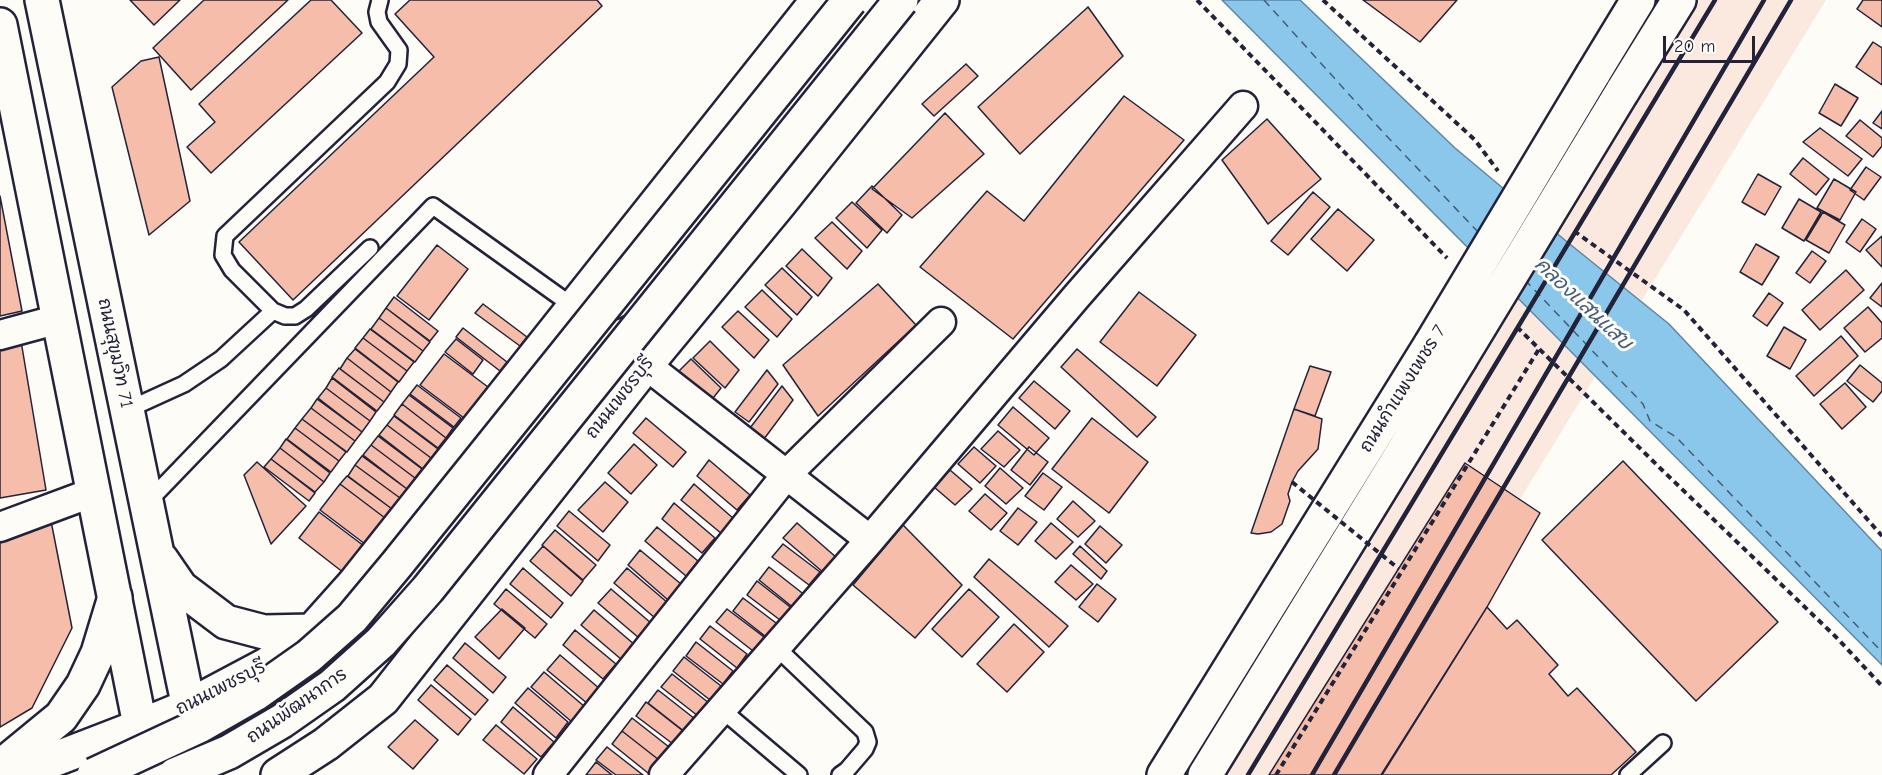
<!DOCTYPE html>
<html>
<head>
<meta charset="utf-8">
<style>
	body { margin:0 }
	#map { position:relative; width:1882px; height:775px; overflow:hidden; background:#fdfcf7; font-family:"Comic Neue",sans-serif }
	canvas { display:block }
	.scale { position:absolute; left:1663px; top:36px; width:92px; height:27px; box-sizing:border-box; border:3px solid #22223b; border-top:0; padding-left:8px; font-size:18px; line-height:21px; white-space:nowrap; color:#22223b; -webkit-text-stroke:4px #fdfcf7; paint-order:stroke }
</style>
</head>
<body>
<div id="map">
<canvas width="1882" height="775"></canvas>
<div class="scale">20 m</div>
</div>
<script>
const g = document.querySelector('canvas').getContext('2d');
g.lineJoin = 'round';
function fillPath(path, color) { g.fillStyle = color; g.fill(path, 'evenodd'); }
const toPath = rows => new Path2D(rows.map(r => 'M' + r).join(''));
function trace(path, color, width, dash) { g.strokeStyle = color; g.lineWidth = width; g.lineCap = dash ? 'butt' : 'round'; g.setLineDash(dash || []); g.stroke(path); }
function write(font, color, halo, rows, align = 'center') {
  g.font = font + ' "Comic Neue","Playpen Sans Thai",sans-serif'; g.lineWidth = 6; g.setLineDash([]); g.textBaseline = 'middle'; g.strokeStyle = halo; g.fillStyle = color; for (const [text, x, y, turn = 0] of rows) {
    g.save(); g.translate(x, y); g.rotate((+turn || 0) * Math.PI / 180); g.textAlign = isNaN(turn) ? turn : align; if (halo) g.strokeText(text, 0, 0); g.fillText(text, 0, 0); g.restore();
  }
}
fillPath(toPath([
	[1686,0,1826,0,1351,775,1212,775]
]), '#fbe9e0');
const water = toPath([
	[1222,0,1300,0,1455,148,1566,241,1669,324,1882,551,1882,665,1222,0]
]);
fillPath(water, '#8ac7ea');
trace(water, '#6085a4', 1.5);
trace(toPath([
	[1264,0,1381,130,1480,234],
	[1525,280,1643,404,1650,421,1676,437,1882,652]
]), '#465c78', 1.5, [8, 6]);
const building = toPath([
	[130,0,180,0,154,25,130,0],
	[204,0,288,0,191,90,153,48,204,0],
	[311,0,331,0,362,33,211,173,187,147,215,122,199,104,311,0],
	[410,0,597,0,602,6,293,300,239,242,434,57,395,14,410,0],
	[1363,0,1457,0,1420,42,1363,0],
	[1863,0,1882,0,1882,27,1857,9,1863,0],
	[1088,7,1123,56,1020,154,978,107,1088,7],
	[1873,42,1882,48,1882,85,1856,67,1873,42],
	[159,57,190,201,149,235,112,87,141,61,159,57],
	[966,64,978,76,934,116,922,104,966,64],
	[1835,84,1858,98,1841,126,1819,113,1835,84],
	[1124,96,1184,140,1013,339,920,267,987,191,1024,221,1124,96],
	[1882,111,1882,129,1873,123,1882,111],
	[945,113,984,154,912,218,872,189,945,113],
	[1267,119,1321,179,1268,224,1222,160,1267,119],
	[1860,120,1882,138,1882,146,1873,157,1846,136,1860,120],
	[1820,128,1862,159,1848,176,1803,142,1820,128],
	[1803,158,1829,179,1816,195,1790,174,1803,158],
	[1866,167,1881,177,1864,200,1850,190,1866,167],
	[1758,174,1781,187,1765,215,1742,202,1758,174],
	[1834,179,1856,192,1840,220,1817,208,1834,179],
	[872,186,902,215,887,233,856,203,872,186],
	[1313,192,1330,207,1288,255,1271,241,1313,192],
	[0,196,22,311,0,316,0,196],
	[1799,199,1821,212,1804,241,1782,228,1799,199],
	[852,202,882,230,867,248,836,218,852,202],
	[1338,209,1374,240,1347,271,1311,239,1338,209],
	[1823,212,1845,225,1829,253,1806,240,1823,212],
	[1862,219,1876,229,1860,252,1846,242,1862,219],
	[832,222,862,251,847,269,815,238,832,222],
	[1882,236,1882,267,1866,250,1882,236],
	[1756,244,1779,257,1762,285,1740,272,1756,244],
	[437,245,468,269,429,320,397,296,437,245],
	[802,249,832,278,818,296,786,266,802,249],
	[1812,251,1826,261,1810,283,1796,273,1812,251],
	[782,268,812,297,797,315,765,285,782,268],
	[1846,270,1864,290,1820,330,1802,310,1846,270],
	[1882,283,1882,307,1870,298,1882,283],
	[878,284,916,325,818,416,783,365,878,284],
	[762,290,792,319,777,337,745,307,762,290],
	[1139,292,1196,335,1157,386,1100,342,1139,292],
	[1769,293,1783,303,1767,326,1753,316,1769,293],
	[394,297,438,331,430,341,386,308,394,297],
	[483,304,527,337,520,346,475,313,483,304],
	[1868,307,1882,323,1882,338,1865,352,1844,328,1868,307],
	[386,308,430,342,423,351,379,318,386,308],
	[738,311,769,340,754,358,722,327,738,311],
	[379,318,423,351,415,362,371,329,379,318],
	[1784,327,1806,340,1790,369,1767,356,1784,327],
	[463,328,507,362,500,371,456,337,463,328],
	[370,329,414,362,407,371,363,338,370,329],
	[1841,336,1858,356,1814,396,1796,376,1841,336],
	[363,338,407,371,399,382,355,348,363,338],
	[456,339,483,360,473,374,445,352,456,339],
	[21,341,46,490,0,498,0,345,21,341],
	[710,341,739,370,725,388,693,358,710,341],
	[355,349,398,382,391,392,347,358,355,349],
	[1077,349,1156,417,1137,437,1061,367,1077,349],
	[444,354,488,387,464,418,420,385,444,354],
	[347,358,391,392,384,402,340,369,347,358],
	[691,359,721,388,706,407,674,376,691,359],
	[1860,365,1882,383,1882,391,1873,402,1847,381,1860,365],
	[1310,366,1331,372,1315,416,1294,409,1310,366],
	[339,368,384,402,377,411,332,377,339,368],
	[767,370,778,384,749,422,735,412,767,370],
	[332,378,376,412,370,421,326,388,332,378],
	[1034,381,1070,411,1055,429,1019,398,1034,381],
	[1845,383,1866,407,1842,429,1820,404,1845,383],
	[417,385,461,418,454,427,410,394,417,385],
	[782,386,793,400,764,439,750,428,782,386],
	[326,388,370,421,362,432,318,398,326,388],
	[409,395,453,428,446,438,402,404,409,395],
	[317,399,362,432,355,441,311,408,317,399],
	[402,404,446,438,438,448,394,415,402,404],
	[1013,407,1049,438,1034,455,998,425,1013,407],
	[311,408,355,441,347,452,302,419,311,408],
	[1294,409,1322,419,1318,449,1298,471,1292,482,1288,494,1290,501,1282,524,1271,532,1258,534,1251,533,1294,409],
	[394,416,438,449,431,458,387,425,394,416],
	[646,418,686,452,673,467,633,433,646,418],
	[1092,418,1148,462,1109,513,1052,469,1092,418],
	[302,419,346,452,339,461,295,428,302,419],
	[387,425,431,458,423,469,379,435,387,425],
	[295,428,339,461,331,472,287,439,295,428],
	[998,431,1020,450,1004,467,981,449,998,431],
	[378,436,422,469,415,478,371,445,378,436],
	[286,439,330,473,324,482,280,448,286,439],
	[634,444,657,465,631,494,608,473,634,444],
	[371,445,415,478,407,489,363,455,371,445],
	[974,447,996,466,980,483,958,464,974,447],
	[1029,447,1048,462,1030,485,1011,470,1029,447],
	[280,448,324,482,315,492,271,459,280,448],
	[362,456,407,489,400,498,355,465,362,456],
	[271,459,315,493,309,501,264,467,271,459],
	[709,460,750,495,737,510,697,476,709,460],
	[1623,461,1778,622,1696,701,1542,540,1623,461],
	[257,462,306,506,271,544,244,475,257,462],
	[1465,463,1540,513,1487,607,1381,775,1269,775,1465,463],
	[355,465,400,498,392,509,348,476,355,465],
	[1000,468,1023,488,1006,504,985,486,1000,468],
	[950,470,972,489,955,505,934,487,950,470],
	[1043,473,1062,487,1044,510,1025,496,1043,473],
	[347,476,392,509,385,518,340,484,347,476],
	[605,482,628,502,603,532,578,510,605,482],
	[340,484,385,518,365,544,320,510,340,484],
	[694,484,734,519,722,534,681,500,694,484],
	[985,494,1007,513,991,530,969,511,985,494],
	[1073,501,1095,521,1078,537,1057,519,1073,501],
	[674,503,715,538,702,553,662,519,674,503],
	[1018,508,1037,522,1018,545,1000,531,1018,508],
	[569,511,610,545,598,561,557,526,569,511],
	[319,512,364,546,344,573,299,538,319,512],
	[51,521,72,628,32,708,0,727,0,543,51,521],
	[797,523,837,558,824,573,783,538,797,523],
	[1051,523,1073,542,1056,559,1035,541,1051,523],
	[903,525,962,585,915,638,853,585,903,525],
	[1100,526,1122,545,1106,563,1085,544,1100,526],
	[657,527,698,561,686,576,645,541,657,527],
	[555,530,596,565,583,580,542,545,555,530],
	[783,544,820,572,809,585,772,557,783,544],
	[543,546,583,581,571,596,530,561,543,546],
	[1080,546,1107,571,1101,579,1073,554,1080,546],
	[640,550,681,584,668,600,628,565,640,550],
	[989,559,1068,626,1049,647,974,577,989,559],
	[1071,565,1093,584,1076,600,1055,582,1071,565],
	[769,567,806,596,795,609,759,580,769,567],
	[523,568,563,603,551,618,510,584,523,568],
	[627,568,668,603,655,618,614,583,627,568],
	[757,581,794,610,784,623,747,595,757,581],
	[1097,584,1116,599,1098,622,1079,607,1097,584],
	[506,589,547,624,535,638,494,604,506,589],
	[611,589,651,623,639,638,598,603,611,589],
	[969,589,999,617,962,657,932,629,969,589],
	[743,598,780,626,770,640,733,611,743,598],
	[1487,607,1507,629,1517,620,1558,665,1549,674,1568,696,1577,688,1636,752,1611,775,1382,775,1487,607],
	[502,609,525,628,499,659,475,637,502,609],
	[727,609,764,637,753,651,716,622,727,609],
	[594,610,635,645,622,660,581,625,594,610],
	[1014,624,1044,652,1007,692,977,664,1014,624],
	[710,626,747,654,737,668,700,639,710,626],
	[575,630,616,664,603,679,563,645,575,630],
	[696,642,733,671,723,684,686,656,696,642],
	[465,643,506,677,493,693,453,658,465,643],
	[560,655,600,689,588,704,547,670,560,655],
	[684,657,721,686,710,700,673,671,684,657],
	[447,665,488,700,475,715,434,680,447,665],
	[544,672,585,707,572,722,531,687,544,672],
	[672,674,709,703,698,716,661,687,672,674],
	[431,685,471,719,458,735,418,700,431,685],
	[528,688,568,722,556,738,515,703,528,688],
	[658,690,695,719,685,732,648,703,658,690],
	[646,702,683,731,673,744,636,716,646,702],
	[513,707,554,742,541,757,501,722,513,707],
	[632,718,669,747,659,760,622,731,632,718],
	[415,720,438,740,413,769,388,747,415,720],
	[496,725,537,759,524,774,483,740,496,725],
	[622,731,659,760,648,773,612,744,622,731],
	[607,747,643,775,616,775,596,760,607,747],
	[596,762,612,775,586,775,596,762]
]);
fillPath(building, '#f6beaa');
trace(building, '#22223b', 1.5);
const service = toPath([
	[273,311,285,316,295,316,306,309,370,248],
	[127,410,184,384,221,359,273,311,232,270,223,255,225,236,387,82,398,64,399,50,379,22,377,12,380,0],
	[146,504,433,206,574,307],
	[776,647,865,732,868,742,865,749,847,770,840,775],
	[721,709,799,775],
	[1628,775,1663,743]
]);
const minor = toPath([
	[0,335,59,319],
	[646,365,870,540,664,775],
	[0,527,94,492],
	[870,540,1076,297,1243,106],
	[548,775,787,474,941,322]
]);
const tertiary = toPath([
	[1593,74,1638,0],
	[1622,92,1679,0],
	[1164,775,1431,344],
	[1205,775,1460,359]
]);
const secondary = toPath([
	[0,767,61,717,83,685,98,653,115,597],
	[14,775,141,726]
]);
const primary = toPath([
	[42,0,184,684,204,775],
	[0,25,150,775],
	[613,302,660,269,876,0],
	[161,559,181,588,226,622,264,632,312,631],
	[141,726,189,706,268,664,312,631,354,584,818,0],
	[278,775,326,744,383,699,646,365,779,204,942,0]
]);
trace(service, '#22223b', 20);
trace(minor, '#22223b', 33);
trace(tertiary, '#22223b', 38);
trace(secondary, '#22223b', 38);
trace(primary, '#22223b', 38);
trace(toPath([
	[1197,0,1447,258],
	[1323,0,1475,140,1498,171],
	[1574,231,1684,310,1882,536],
	[1517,327,1661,469,1836,637,1882,686],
	[1276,775,1539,349]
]), '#22223b', 4, [6, 4.5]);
trace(service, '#fdfcf7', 15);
trace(minor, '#fdfcf7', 28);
trace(tertiary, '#fdfcf7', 33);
trace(secondary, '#fdfcf7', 33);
trace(primary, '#fdfcf7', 33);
trace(toPath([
	[1248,775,1715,0],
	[1312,775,1764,0],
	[1334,775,1791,0]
]), '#22223b', 4.5);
const tertiaryBridge = toPath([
	[1431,344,1593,74],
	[1460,359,1622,92]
]);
const primaryBridge = toPath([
	[94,775,201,725,255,694,309,656,352,618,397,564,850,0],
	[175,775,229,752,282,721,332,686,381,642,428,589,901,0]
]);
trace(tertiaryBridge, '#22223b', 38, []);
trace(primaryBridge, '#22223b', 38, []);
trace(toPath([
	[1292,482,1399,569]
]), '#22223b', 4, [6, 4.5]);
trace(tertiaryBridge, '#fdfcf7', 33);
trace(primaryBridge, '#fdfcf7', 33);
write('18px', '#22223b', '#fdfcf7', [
	["ถนนสุขุมวิท 71",115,353,78],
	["ถนนกำแพงเพชร 7",1403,389,-58],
	["ถนนเพชรบุรี",620,398,-52],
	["ถนนเพชรบุรี",221,688,-27],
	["ถนนพัฒนาการ",297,706,-35]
]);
write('italic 20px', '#465c78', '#fdfcf7', [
	["คลองแสนแสบ",1583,304,43]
]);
</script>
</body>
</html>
